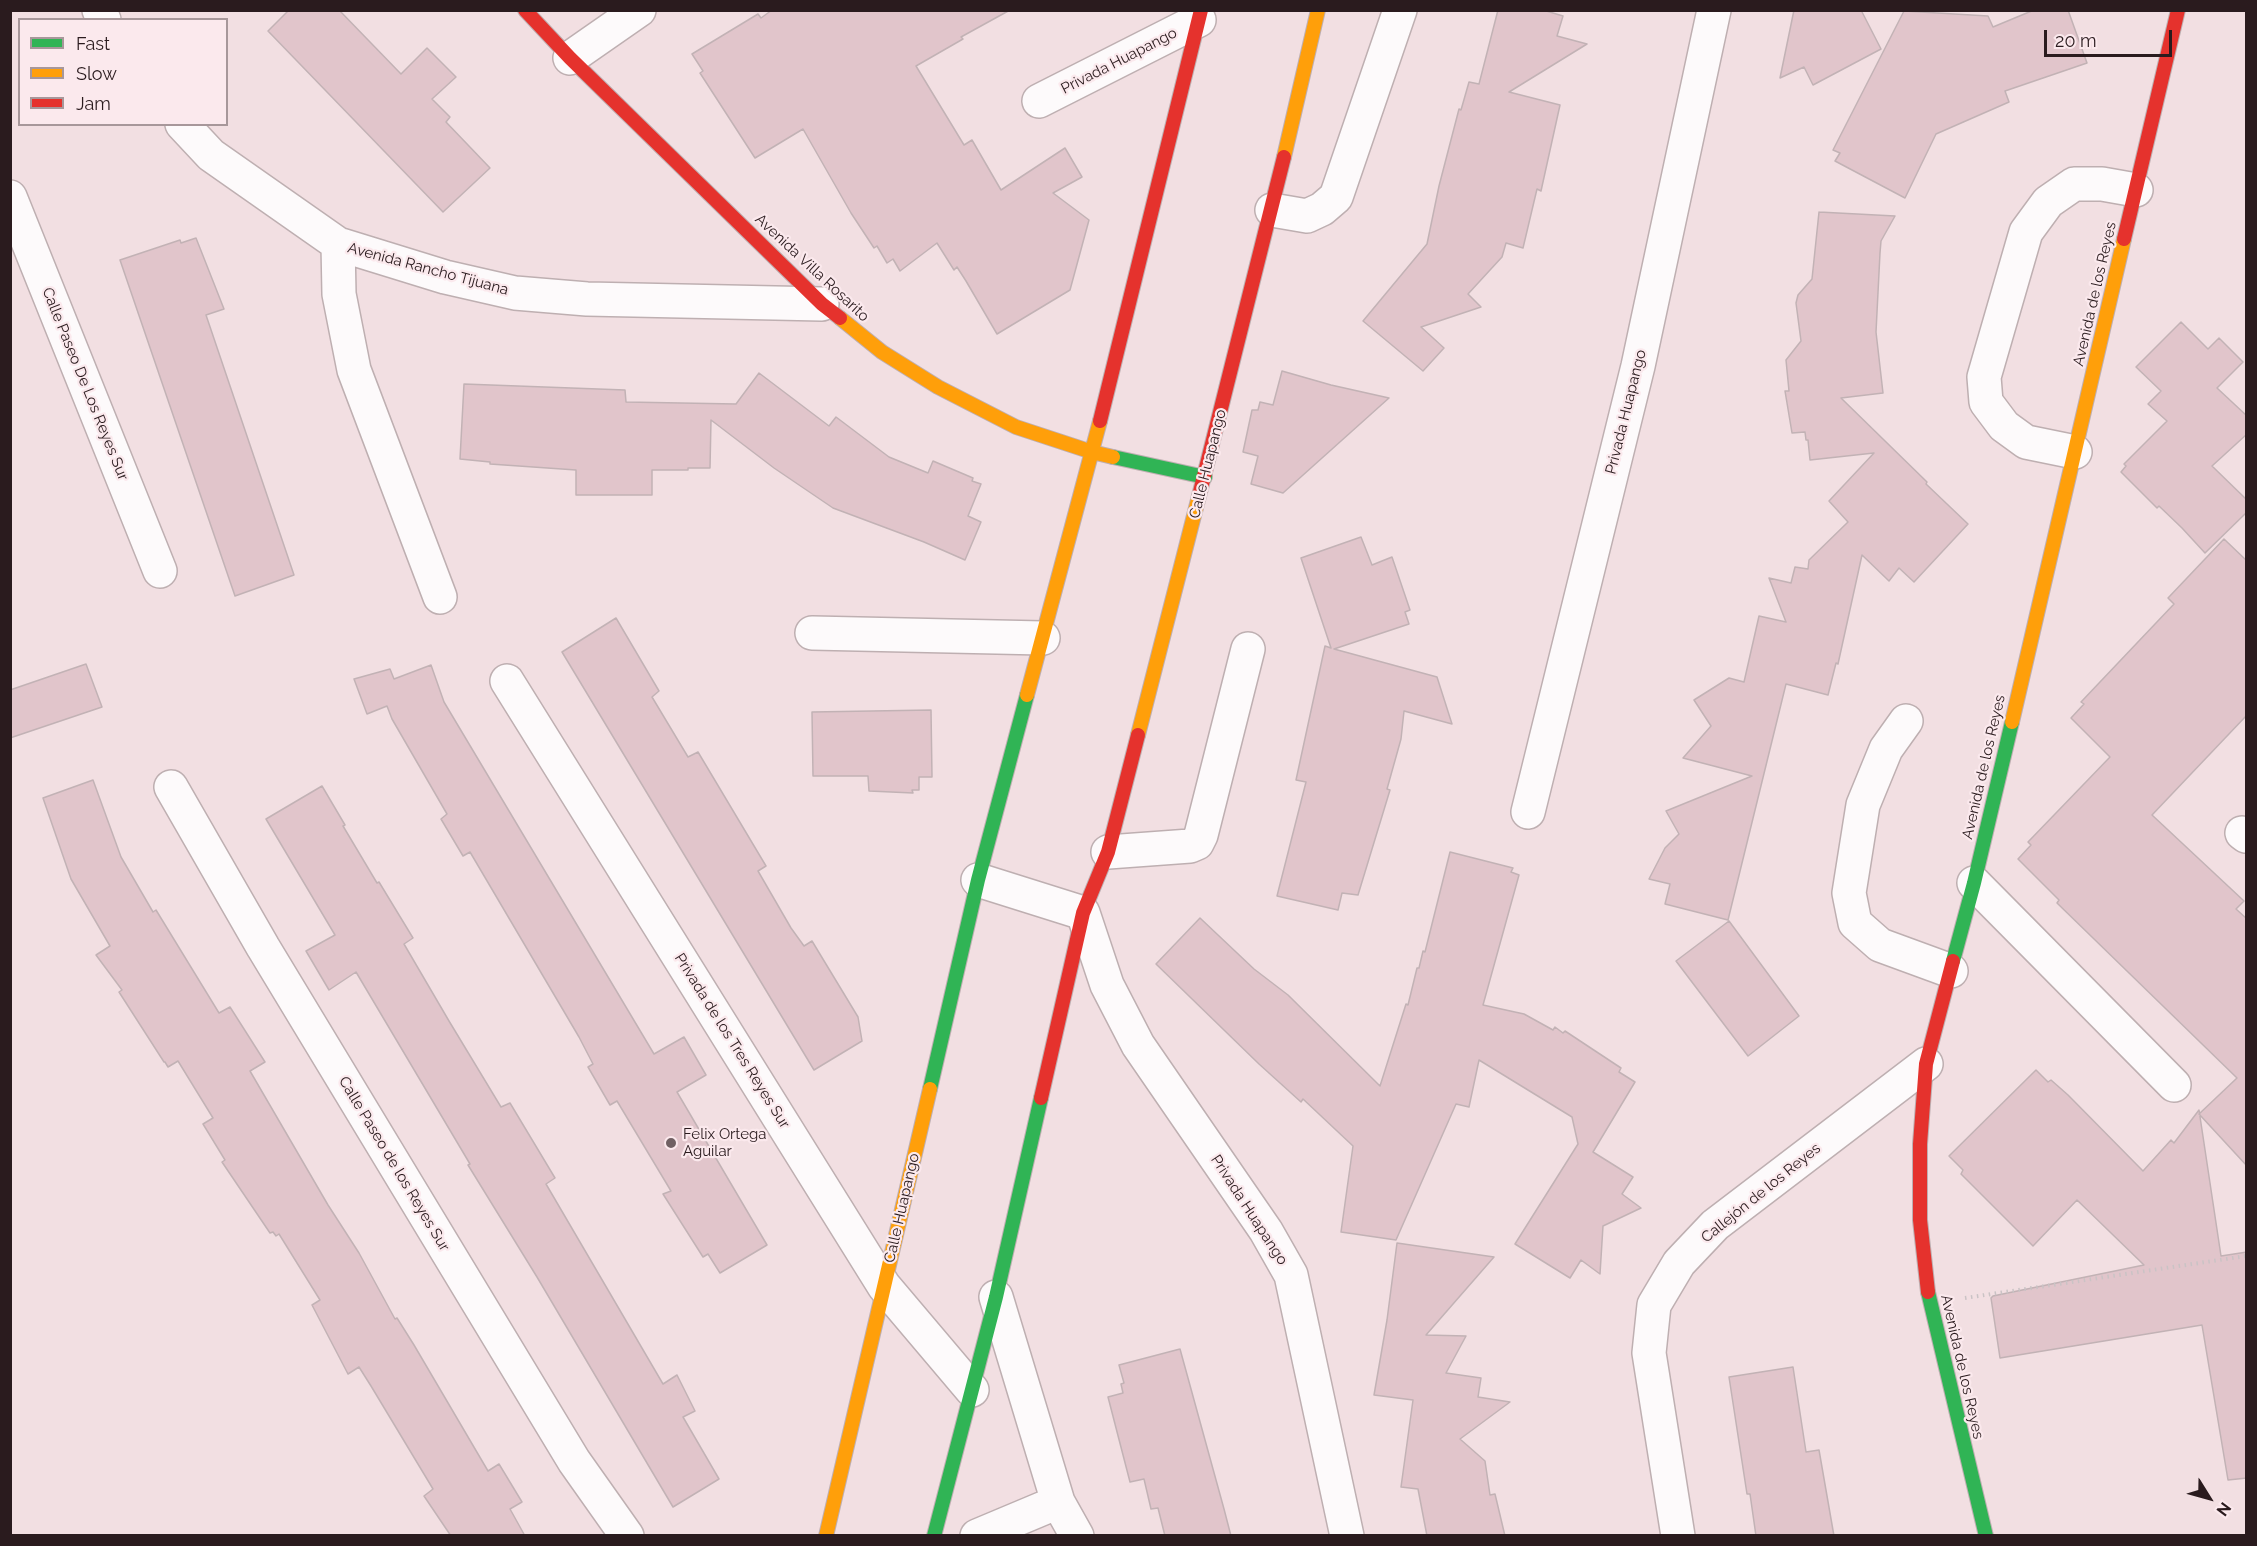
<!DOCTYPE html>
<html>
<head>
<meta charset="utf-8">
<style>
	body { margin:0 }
	#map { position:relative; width:2257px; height:1546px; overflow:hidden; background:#f2dfe2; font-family:Raleway,sans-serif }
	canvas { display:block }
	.frame { position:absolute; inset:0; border:12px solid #2a1b1e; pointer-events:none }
	.legend { position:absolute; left:18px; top:18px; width:210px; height:108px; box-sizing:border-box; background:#fbe9ed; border:2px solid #a7979a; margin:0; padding:8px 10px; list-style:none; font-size:18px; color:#2a1b1e }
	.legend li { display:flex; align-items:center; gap:12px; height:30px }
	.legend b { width:30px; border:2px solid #a7979a }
	.north { position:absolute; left:2179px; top:1468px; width:60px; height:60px; -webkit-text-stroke:4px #fbe9ed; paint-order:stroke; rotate:127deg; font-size:16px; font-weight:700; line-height:24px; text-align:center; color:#2a1b1e }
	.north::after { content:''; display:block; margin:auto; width:21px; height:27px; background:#2a1b1e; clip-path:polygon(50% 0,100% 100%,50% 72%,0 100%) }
	.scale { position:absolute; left:2044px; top:30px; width:128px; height:27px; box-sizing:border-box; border:3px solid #2a1b1e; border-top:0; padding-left:8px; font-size:18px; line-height:21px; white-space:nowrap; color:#2a1b1e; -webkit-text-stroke:4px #fbe9ed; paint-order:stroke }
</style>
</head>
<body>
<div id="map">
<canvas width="2257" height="1546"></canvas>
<div class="frame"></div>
<ul class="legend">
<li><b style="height:8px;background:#30b455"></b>Fast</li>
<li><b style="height:8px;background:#ff9f0a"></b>Slow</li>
<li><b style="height:8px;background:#e5322d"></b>Jam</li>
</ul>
<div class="north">N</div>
<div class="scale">20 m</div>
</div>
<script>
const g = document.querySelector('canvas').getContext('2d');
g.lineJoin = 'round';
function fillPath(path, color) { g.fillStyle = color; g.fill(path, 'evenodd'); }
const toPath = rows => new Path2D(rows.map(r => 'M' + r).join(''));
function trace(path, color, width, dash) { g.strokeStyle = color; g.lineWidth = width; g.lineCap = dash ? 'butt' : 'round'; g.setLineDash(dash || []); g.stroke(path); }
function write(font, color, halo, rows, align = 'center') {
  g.font = font + ' Raleway,sans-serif'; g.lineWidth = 4.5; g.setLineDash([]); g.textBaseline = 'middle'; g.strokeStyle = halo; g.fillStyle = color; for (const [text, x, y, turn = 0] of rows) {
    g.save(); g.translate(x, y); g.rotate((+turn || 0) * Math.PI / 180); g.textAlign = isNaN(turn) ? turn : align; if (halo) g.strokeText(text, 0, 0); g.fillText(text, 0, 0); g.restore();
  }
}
const building = toPath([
	[289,10,339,10,401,74,427,48,456,77,432,99,450,117,446,122,490,168,443,212,268,31,289,10],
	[772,10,1010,10,961,37,963,39,916,66,964,145,972,140,1001,190,1065,148,1082,177,1053,193,1089,220,1070,290,997,334,966,281,957,267,954,270,937,243,900,271,893,259,887,263,877,246,874,248,851,213,803,129,755,158,700,73,703,71,692,54,758,14,761,18,772,10],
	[1498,10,1543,10,1563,16,1557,36,1587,44,1509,92,1560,105,1541,191,1537,189,1523,248,1506,243,1502,257,1468,294,1481,307,1421,327,1444,348,1423,371,1363,321,1427,244,1439,186,1459,109,1461,110,1469,82,1479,84,1498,10],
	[1794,10,1861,10,1881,49,1813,85,1804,67,1780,78,1794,10],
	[2034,10,2068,10,2087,63,2005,91,2009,102,1936,134,1905,198,1835,161,1840,153,1833,150,1904,11,1988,16,1993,27,2034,10],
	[1819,212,1895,216,1881,241,1880,253,1876,332,1883,393,1841,398,1927,482,1926,484,1968,524,1914,582,1899,568,1889,581,1862,555,1838,664,1836,663,1828,695,1786,684,1728,920,1665,904,1670,884,1649,879,1665,848,1679,834,1666,811,1752,776,1683,758,1711,726,1694,700,1729,678,1744,682,1759,616,1786,622,1769,578,1791,583,1795,567,1808,569,1809,560,1848,522,1829,501,1874,453,1810,460,1808,440,1806,440,1805,432,1792,433,1785,391,1789,391,1786,360,1801,341,1796,303,1798,295,1812,279,1819,212],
	[196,238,224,309,206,315,294,575,235,596,120,260,180,240,181,243,196,238],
	[2181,322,2208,349,2219,338,2243,362,2217,388,2247,416,2247,434,2212,466,2247,500,2247,512,2205,553,2182,528,2159,506,2157,508,2121,472,2126,466,2124,464,2167,421,2148,404,2161,391,2136,367,2181,322],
	[1282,371,1331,385,1389,398,1283,493,1251,484,1258,456,1243,452,1252,410,1258,410,1260,402,1273,405,1282,371],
	[759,373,829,426,836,417,889,457,928,473,933,461,973,478,972,481,981,484,968,516,981,522,965,560,924,542,833,508,774,468,711,420,710,468,688,468,688,470,652,470,652,495,576,495,576,470,490,464,490,462,460,459,464,384,625,390,626,402,736,404,759,373],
	[1361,537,1372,565,1392,557,1410,610,1405,612,1409,624,1334,649,1437,677,1452,724,1404,711,1401,739,1387,789,1390,790,1358,895,1342,893,1338,910,1277,896,1306,782,1296,780,1325,646,1331,648,1301,558,1361,537],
	[2224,539,2247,561,2247,715,2152,815,2244,901,2236,909,2247,919,2247,1166,2199,1114,2237,1078,2057,903,2059,900,2018,859,2031,845,2028,842,2110,757,2071,718,2084,704,2081,702,2174,604,2168,598,2224,539],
	[616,618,659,691,652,697,688,757,698,752,766,866,758,871,791,928,804,946,812,941,858,1017,862,1041,814,1070,562,652,616,618],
	[86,664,102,707,10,738,10,690,86,664],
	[431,665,444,702,654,1054,684,1037,706,1075,677,1092,767,1245,720,1273,708,1254,703,1257,663,1194,671,1191,617,1101,610,1105,588,1067,593,1064,579,1037,470,852,463,856,441,819,447,814,392,719,387,706,367,714,354,679,390,669,394,679,431,665],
	[931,710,932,777,919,777,919,790,912,790,913,793,869,791,868,776,813,776,812,712,931,710],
	[93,780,121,857,153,912,156,910,219,1013,230,1007,265,1062,250,1071,328,1205,359,1253,395,1319,397,1318,414,1345,488,1471,499,1464,522,1502,510,1509,525,1536,451,1536,424,1496,433,1489,371,1386,359,1367,348,1374,312,1305,320,1300,279,1234,276,1236,273,1232,270,1233,222,1162,225,1160,203,1124,213,1118,178,1061,168,1067,165,1062,164,1062,119,992,122,990,96,955,110,946,71,879,43,798,93,780],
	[322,786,345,825,343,826,377,883,379,882,413,938,404,944,449,1021,501,1107,510,1103,555,1178,546,1184,663,1384,677,1375,695,1411,683,1417,719,1479,673,1507,537,1277,468,1165,470,1164,356,972,329,990,306,951,335,935,266,819,322,786],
	[1450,852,1513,868,1511,872,1519,875,1483,1005,1524,1014,1553,1030,1555,1027,1563,1033,1565,1031,1621,1068,1619,1072,1635,1082,1593,1152,1633,1177,1622,1194,1641,1208,1603,1226,1600,1274,1581,1260,1570,1278,1515,1244,1578,1144,1572,1117,1479,1060,1469,1107,1456,1104,1396,1240,1341,1232,1353,1146,1303,1099,1301,1102,1259,1064,1156,964,1200,918,1254,969,1288,995,1380,1086,1406,1004,1408,1005,1417,968,1419,968,1423,951,1425,952,1450,852],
	[1729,921,1799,1016,1748,1056,1676,961,1729,921],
	[2036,1070,2048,1082,2051,1080,2068,1095,2143,1171,2171,1140,2174,1143,2199,1110,2221,1256,2247,1252,2247,1478,2228,1480,2202,1325,2000,1358,1991,1298,1993,1296,2144,1265,2077,1200,2033,1246,1961,1174,1963,1170,1949,1156,2036,1070],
	[1397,1243,1494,1257,1426,1335,1466,1336,1446,1373,1481,1378,1478,1397,1510,1402,1460,1439,1485,1461,1490,1495,1495,1494,1505,1536,1427,1536,1418,1489,1401,1487,1413,1400,1374,1395,1387,1320,1397,1243],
	[1180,1349,1224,1509,1231,1536,1165,1536,1158,1508,1151,1509,1144,1479,1130,1482,1108,1397,1123,1393,1121,1384,1124,1383,1119,1365,1180,1349],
	[1793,1367,1806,1452,1819,1450,1834,1536,1756,1536,1750,1494,1747,1494,1729,1377,1793,1367]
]);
fillPath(building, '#e1c5cb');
trace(building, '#c2b2b5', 1.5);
const street = toPath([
	[99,10,104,20],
	[570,58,639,10],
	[1039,101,1199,20],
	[182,124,211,155,338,244,445,277,515,293,587,299,822,304],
	[10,197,160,571],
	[1272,210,1307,216,1322,209,1336,197,1400,10],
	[338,244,339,294,354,370,440,597],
	[2075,452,2026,442,2004,426,1986,402,1984,377,2026,232,2048,202,2074,184,2102,184,2136,190],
	[812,633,1043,638],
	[507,681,884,1286,972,1390],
	[1906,721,1886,749,1863,805,1849,893,1855,923,1880,945,1951,971],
	[171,787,263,947,574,1461,627,1536],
	[1528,812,1638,366,1714,10],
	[2242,833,2246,836],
	[1108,852,1190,846,1197,843,1201,835,1248,649],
	[978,880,1083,913,1107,985,1138,1045,1266,1231,1291,1275,1347,1536],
	[1974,883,2174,1085],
	[996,1297,1058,1502,1077,1536],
	[977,1536,1058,1502],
	[1678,1536,1649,1353,1654,1305,1679,1263,1715,1225,1926,1064]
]);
const fast = toPath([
	[1113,457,1205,477],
	[1953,961,1974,883,2012,722],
	[930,1089,978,880,1027,695],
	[1928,1292,1986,1536],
	[934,1536,996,1297,1041,1098]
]);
const slow = toPath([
	[1284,157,1318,10],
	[840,318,882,352,938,387,1016,427,1092,452,1113,457],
	[1027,695,1100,421],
	[2012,722,2124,239],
	[1138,735,1199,496],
	[826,1536,930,1089]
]);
const jam = toPath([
	[525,10,570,58,822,304,840,318],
	[2124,239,2178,10],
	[1100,421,1201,10],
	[1199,496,1284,157],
	[1041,1098,1083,913,1108,852,1138,735],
	[1928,1292,1920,1220,1920,1144,1926,1064,1953,961]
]);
trace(street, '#beafb1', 36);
trace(fast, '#beafb1', 16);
trace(slow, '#beafb1', 16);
trace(jam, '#beafb1', 16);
trace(toPath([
	[1965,1298,2246,1256]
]), '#cac3c5', 4, [1.5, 4.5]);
trace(street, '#fdfafb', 33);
trace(fast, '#30b455', 14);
trace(slow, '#ff9f0a', 14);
trace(jam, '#e5322d', 14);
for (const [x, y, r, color] of [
	[671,1143,6,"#706063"]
]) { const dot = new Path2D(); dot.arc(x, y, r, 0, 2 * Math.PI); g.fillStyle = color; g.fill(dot); trace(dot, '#fbe9ed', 2); }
write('15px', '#2a1b1e', '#fbe9ed', [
	["Privada Huapango",1119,61,-27],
	["Avenida Villa Rosarito",812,268,43],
	["Avenida Rancho Tijuana",428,269,15],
	["Avenida de los Reyes",2095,294,-77],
	["Calle Paseo De Los Reyes Sur",85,384,68],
	["Privada Huapango",1626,412,-76],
	["Calle Huapango",1208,464,-76],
	["Avenida de los Reyes",1984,767,-77],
	["Privada de los Tres Reyes Sur",732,1041,58],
	["Calle Paseo de los Reyes Sur",394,1164,59],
	["Callejón de los Reyes",1761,1193,-39],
	["Calle Huapango",902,1208,-77],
	["Privada Huapango",1249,1210,57],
	["Avenida de los Reyes",1962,1367,77]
]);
write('15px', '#2a1b1e', '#fbe9ed', [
	["Felix Ortega",683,1134],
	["Aguilar",683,1151]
], 'left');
</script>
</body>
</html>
